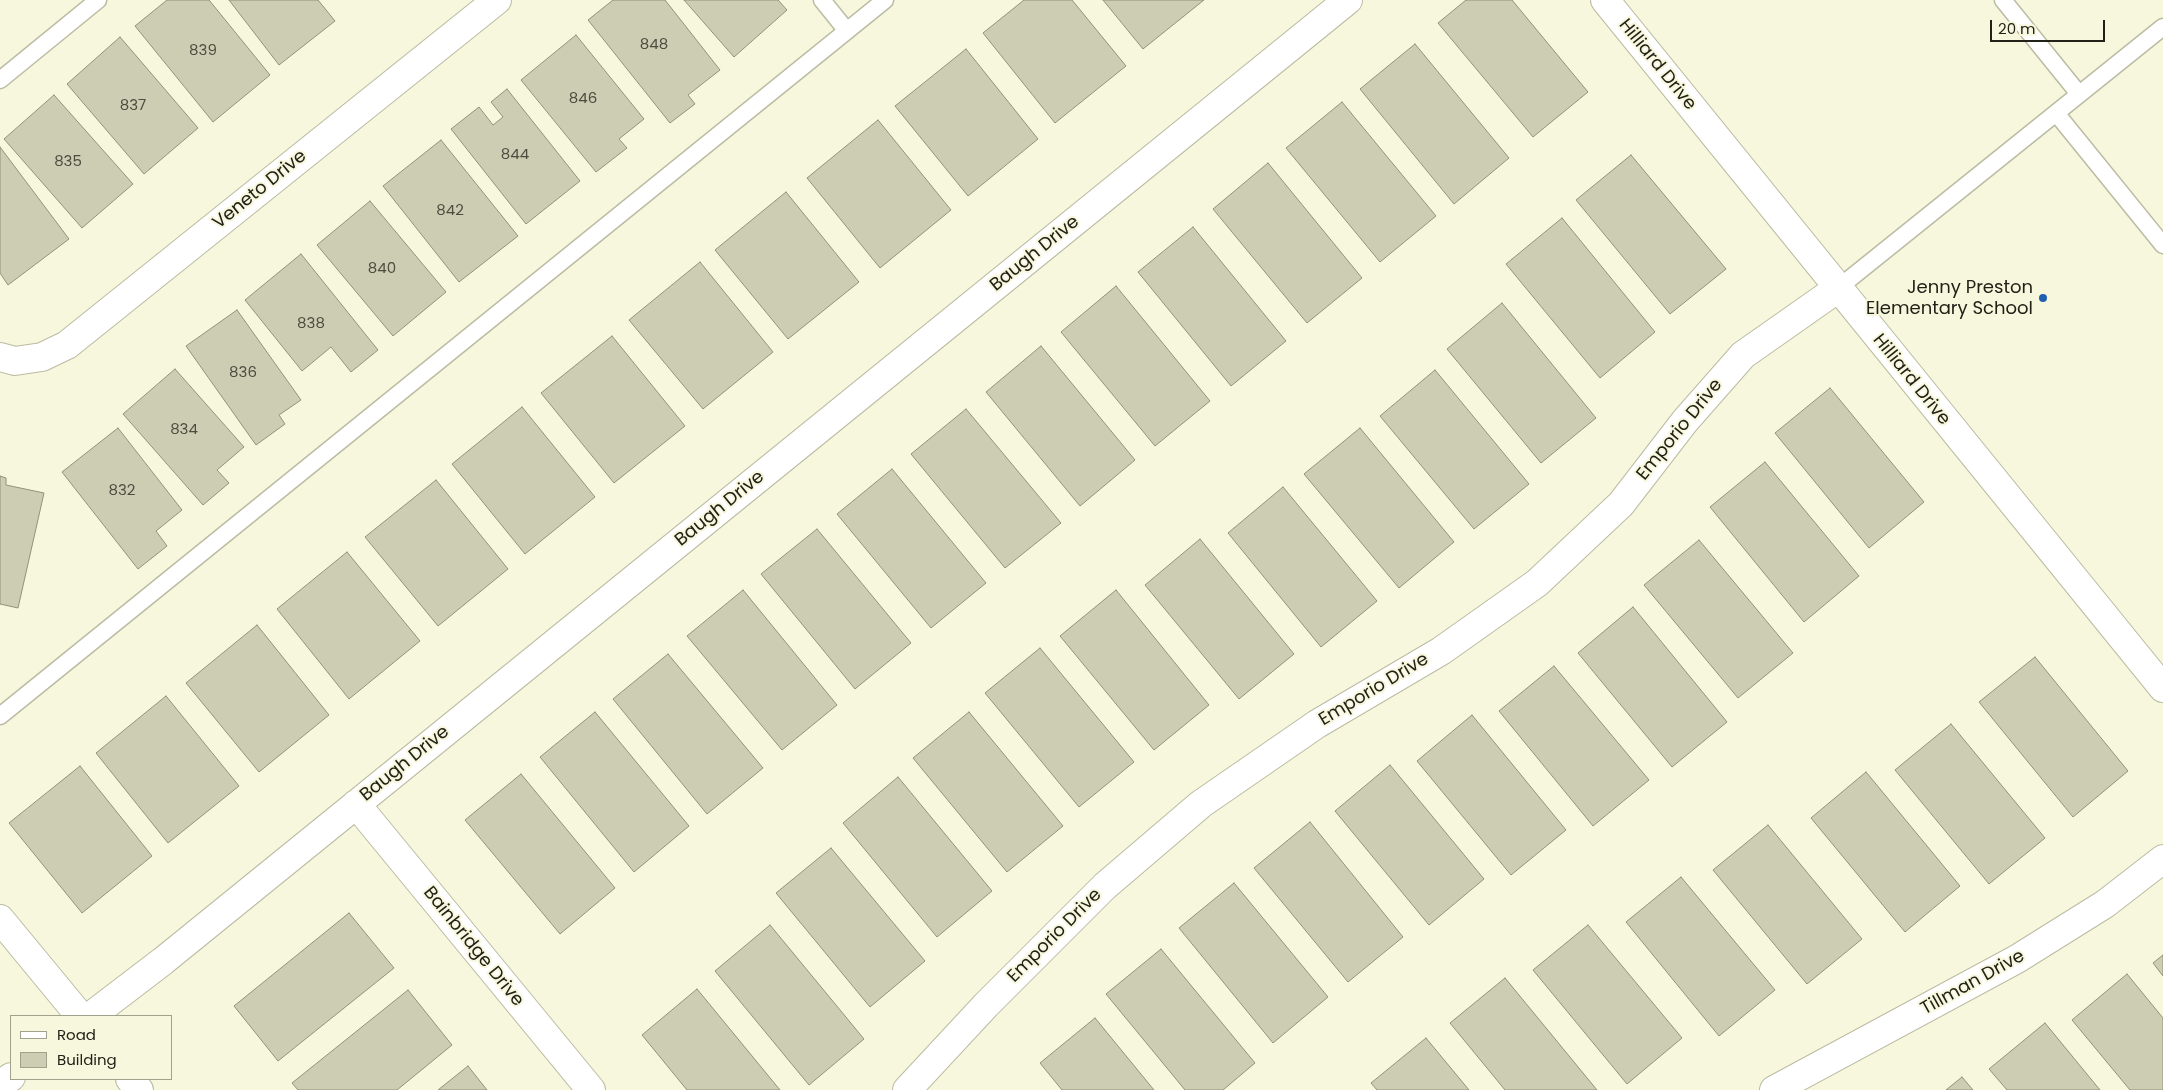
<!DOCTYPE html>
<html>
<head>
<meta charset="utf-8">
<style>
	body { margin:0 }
	#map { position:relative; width:2163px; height:1090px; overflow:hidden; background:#f7f7dd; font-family:Poppins,sans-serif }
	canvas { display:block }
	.legend { position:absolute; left:10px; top:1015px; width:162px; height:65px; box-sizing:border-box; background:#f7f7dd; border:1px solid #a2a18e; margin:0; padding:6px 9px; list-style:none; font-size:15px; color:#222118 }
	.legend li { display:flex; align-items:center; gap:10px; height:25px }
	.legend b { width:25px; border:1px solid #a2a18e }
	.scale { position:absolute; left:1990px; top:20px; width:115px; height:22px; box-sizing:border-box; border:2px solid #222118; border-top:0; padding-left:6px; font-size:15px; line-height:18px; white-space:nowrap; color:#222118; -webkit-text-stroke:4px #f7f7dd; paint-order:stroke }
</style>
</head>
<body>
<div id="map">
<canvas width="2163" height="1090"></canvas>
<ul class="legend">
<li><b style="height:6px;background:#fff"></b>Road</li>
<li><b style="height:14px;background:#cdcdb4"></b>Building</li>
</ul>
<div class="scale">20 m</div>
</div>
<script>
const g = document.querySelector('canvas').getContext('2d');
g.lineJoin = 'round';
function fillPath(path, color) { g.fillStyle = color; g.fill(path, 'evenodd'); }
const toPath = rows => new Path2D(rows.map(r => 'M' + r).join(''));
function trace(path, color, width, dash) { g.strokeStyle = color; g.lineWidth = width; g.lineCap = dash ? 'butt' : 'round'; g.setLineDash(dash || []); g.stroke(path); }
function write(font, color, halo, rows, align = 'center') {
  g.font = font + ' Poppins,sans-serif'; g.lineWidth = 4; g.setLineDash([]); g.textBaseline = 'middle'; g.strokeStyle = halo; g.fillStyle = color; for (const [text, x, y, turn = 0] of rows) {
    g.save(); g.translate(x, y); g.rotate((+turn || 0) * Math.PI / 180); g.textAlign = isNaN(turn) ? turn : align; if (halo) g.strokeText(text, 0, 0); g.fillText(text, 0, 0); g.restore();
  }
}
const building = toPath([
	[167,0,209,0,270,75,213,122,135,26,167,0],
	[229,0,318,0,335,21,279,65,229,0],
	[613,0,665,0,720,70,688,95,695,104,670,123,588,20,613,0],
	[684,0,778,0,787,10,734,57,684,0],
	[1024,0,1072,0,1126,66,1055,123,983,33,1024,0],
	[1103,0,1204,0,1143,49,1103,0],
	[1466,0,1512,0,1588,92,1533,137,1438,23,1466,0],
	[576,35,644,119,619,139,627,148,596,172,521,80,576,35],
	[120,37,198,128,144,174,67,84,120,37],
	[1415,44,1509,158,1454,204,1360,89,1415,44],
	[966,49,1038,139,968,196,895,106,966,49],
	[507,89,580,181,526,224,451,129,479,107,493,125,503,117,491,102,507,89],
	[54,95,133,184,82,228,4,139,54,95],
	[1342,102,1436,216,1380,262,1286,148,1342,102],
	[878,120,951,210,880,268,807,178,878,120],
	[441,140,518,236,459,282,383,186,441,140],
	[0,147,69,239,8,285,0,273,0,147],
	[1631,155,1726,269,1670,314,1576,200,1631,155],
	[1268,163,1362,278,1307,323,1213,209,1268,163],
	[786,192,859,282,788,339,715,250,786,192],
	[370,201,446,292,393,336,317,245,370,201],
	[1562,218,1655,332,1600,378,1506,264,1562,218],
	[1193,227,1286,341,1231,386,1138,272,1193,227],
	[301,254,378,350,351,372,331,347,302,371,245,300,301,254],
	[700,262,773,352,703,409,629,320,700,262],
	[1116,286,1210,401,1155,446,1061,332,1116,286],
	[1502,303,1596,418,1541,463,1447,349,1502,303],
	[237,310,301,400,279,415,285,424,256,445,186,346,237,310],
	[612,336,685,426,614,483,541,393,612,336],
	[1041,346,1135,460,1080,506,986,392,1041,346],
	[175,369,244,447,217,470,229,483,203,505,123,414,175,369],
	[1435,370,1529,484,1474,529,1380,416,1435,370],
	[1830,388,1924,502,1869,548,1775,433,1830,388],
	[522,407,595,497,525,554,452,464,522,407],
	[966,409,1061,523,1005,568,911,454,966,409],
	[118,428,182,510,156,531,167,546,138,569,62,472,118,428],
	[1360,428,1454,542,1399,588,1304,474,1360,428],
	[1765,462,1859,576,1804,622,1710,507,1765,462],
	[892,469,986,583,931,628,837,514,892,469],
	[0,476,6,478,6,485,44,493,18,608,0,604,0,476],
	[436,480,508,569,438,626,365,537,436,480],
	[1283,487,1377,601,1321,647,1228,533,1283,487],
	[817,529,911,643,855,689,761,574,817,529],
	[1200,539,1294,654,1239,699,1145,585,1200,539],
	[1699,540,1793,653,1738,698,1644,585,1699,540],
	[347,552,420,641,349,699,277,609,347,552],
	[743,590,837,705,782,750,687,636,743,590],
	[1116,590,1209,705,1154,750,1060,636,1116,590],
	[1633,607,1727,722,1672,767,1578,653,1633,607],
	[257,625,329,715,259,772,186,683,257,625],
	[1040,648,1134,762,1079,807,985,693,1040,648],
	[668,654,763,768,707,814,613,699,668,654],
	[2035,657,2128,771,2073,817,1979,702,2035,657],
	[1554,666,1649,780,1593,826,1499,711,1554,666],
	[166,696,239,786,168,843,96,753,166,696],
	[595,712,689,826,634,872,540,757,595,712],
	[969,712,1063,826,1007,872,913,758,969,712],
	[1472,715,1566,830,1511,875,1417,761,1472,715],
	[1951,724,2045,838,1989,884,1895,770,1951,724],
	[1390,765,1484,879,1429,925,1335,811,1390,765],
	[80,766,152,856,82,913,9,823,80,766],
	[1866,772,1960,886,1905,932,1811,818,1866,772],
	[521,774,615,888,560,934,465,820,521,774],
	[898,777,992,891,937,937,843,823,898,777],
	[1310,822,1403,937,1348,982,1254,868,1310,822],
	[1768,825,1862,939,1807,984,1713,870,1768,825],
	[831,848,925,961,870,1007,776,893,831,848],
	[1681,877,1775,990,1719,1036,1626,922,1681,877],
	[1234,883,1328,997,1273,1043,1179,928,1234,883],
	[349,913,394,968,278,1061,234,1006,349,913],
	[770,925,864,1039,809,1085,715,971,770,925],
	[1588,925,1682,1038,1627,1084,1533,970,1588,925],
	[1161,949,1255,1063,1223,1090,1185,1090,1106,994,1161,949],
	[2163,955,2163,976,2153,963,2163,955],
	[2127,974,2163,1018,2163,1090,2130,1090,2072,1020,2127,974],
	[1505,978,1597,1090,1505,1090,1450,1023,1505,978],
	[697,989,780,1090,687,1090,642,1035,697,989],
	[408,990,452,1045,397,1090,298,1090,292,1083,408,990],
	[1095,1018,1154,1090,1062,1090,1040,1063,1095,1018],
	[2045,1023,2100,1090,2007,1090,1989,1069,2045,1023],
	[1426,1038,1469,1090,1377,1090,1371,1083,1426,1038],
	[468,1066,487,1090,438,1090,468,1066],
	[1962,1077,1973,1090,1946,1090,1962,1077]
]);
fillPath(building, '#cdcdb4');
trace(building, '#92927a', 1);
const lane = toPath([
	[822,0,847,31],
	[2003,0,2079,94],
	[0,80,98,0],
	[2056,113,2163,245],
	[1837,289,2163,27],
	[0,716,885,0]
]);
const street = toPath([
	[1605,0,2163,688],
	[0,357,15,361,42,357,67,345,497,0],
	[356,804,591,1090],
	[91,1016,163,961,1348,0],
	[0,1085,11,1077],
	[907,1090,986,1005,1105,886,1201,804,1317,724,1441,651,1537,583,1621,504,1685,421,1743,355,1837,289],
	[1774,1090,2017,959,2105,904,2163,859]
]);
const secondary = toPath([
	[0,919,80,1016],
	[130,1079,139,1090]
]);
trace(lane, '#bcbba3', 19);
trace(street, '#bcbba3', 30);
trace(secondary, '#bcbba3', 30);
trace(lane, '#fff', 16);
trace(street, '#fff', 28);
trace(secondary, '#fff', 28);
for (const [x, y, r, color] of [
	[2043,298,5,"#1e5faf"]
]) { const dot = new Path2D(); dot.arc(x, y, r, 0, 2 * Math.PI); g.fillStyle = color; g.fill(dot); trace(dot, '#f7f7dd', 2); }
write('15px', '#4d4c3f', null, [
	["848",654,45],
	["839",203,51],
	["846",583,99],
	["837",133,106],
	["844",515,155],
	["835",68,162],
	["842",450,211],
	["840",382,269],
	["838",311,324],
	["836",243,373],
	["834",184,430],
	["832",122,491]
]);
write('18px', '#222118', '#f7f7dd', [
	["Hilliard Drive",1657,65,51],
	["Veneto Drive",260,190,-39],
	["Baugh Drive",1035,254,-39],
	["Hilliard Drive",1911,380,51],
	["Emporio Drive",1680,430,-51],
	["Baugh Drive",720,509,-39],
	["Emporio Drive",1374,690,-31],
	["Baugh Drive",405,764,-39],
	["Emporio Drive",1055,936,-45],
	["Bainbridge Drive",473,947,51],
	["Tillman Drive",1973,983,-29]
]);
write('18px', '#222118', '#f7f7dd', [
	["Jenny Preston",2033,288],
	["Elementary School",2033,309]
], 'right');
</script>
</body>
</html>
